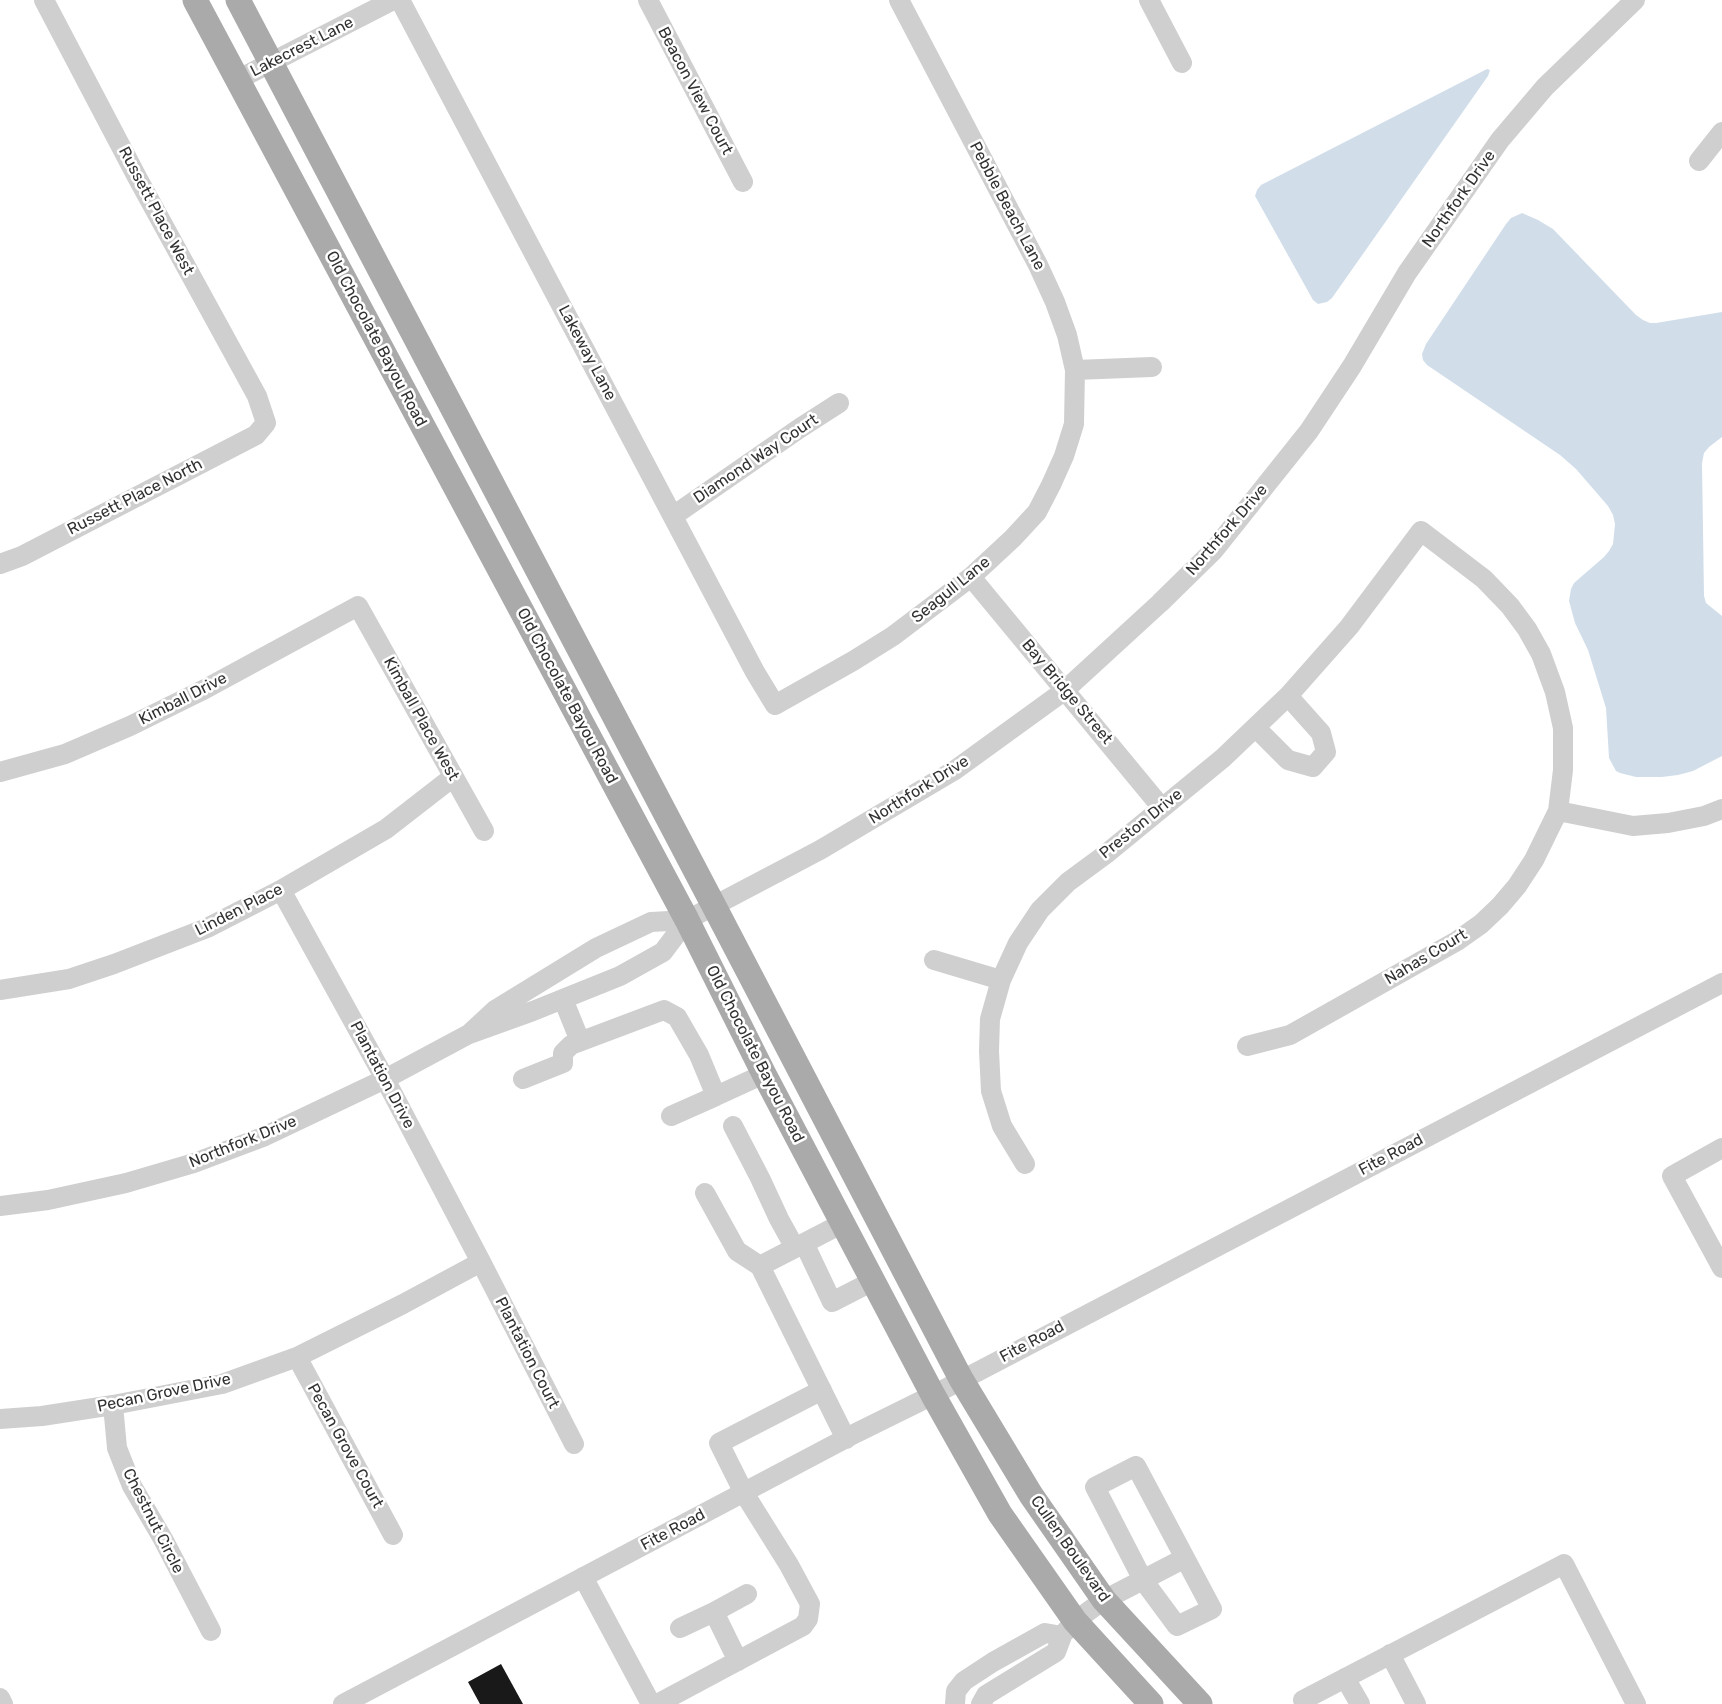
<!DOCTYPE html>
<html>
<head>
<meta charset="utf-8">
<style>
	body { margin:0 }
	canvas { display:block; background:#fff }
</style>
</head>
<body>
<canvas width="1722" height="1704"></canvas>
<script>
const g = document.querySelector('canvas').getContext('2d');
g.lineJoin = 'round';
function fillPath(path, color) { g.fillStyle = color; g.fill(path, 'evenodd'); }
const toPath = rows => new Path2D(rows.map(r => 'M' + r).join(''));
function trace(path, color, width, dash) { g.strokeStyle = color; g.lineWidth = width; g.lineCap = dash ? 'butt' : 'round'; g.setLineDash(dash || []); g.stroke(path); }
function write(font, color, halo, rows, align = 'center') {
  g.font = font + ' Rubik,sans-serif'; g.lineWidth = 5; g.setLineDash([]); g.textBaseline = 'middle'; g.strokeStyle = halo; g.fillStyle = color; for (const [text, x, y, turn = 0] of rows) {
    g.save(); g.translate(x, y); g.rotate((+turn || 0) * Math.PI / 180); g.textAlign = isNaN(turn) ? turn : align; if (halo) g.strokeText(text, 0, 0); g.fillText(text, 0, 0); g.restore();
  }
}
fillPath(toPath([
	[1487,69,1490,70,1488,76,1332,298,1327,302,1318,304,1313,300,1255,196,1257,190,1261,185],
	[1522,213,1538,220,1553,229,1636,315,1643,320,1650,323,1656,323,1722,312,1722,437,1709,447,1704,453,1702,463,1704,596,1706,603,1722,616,1722,756,1693,771,1678,775,1662,777,1636,777,1620,773,1616,771,1609,758,1606,708,1588,650,1575,623,1569,601,1571,589,1574,583,1604,557,1609,551,1613,544,1615,524,1613,515,1608,506,1576,469,1560,455,1427,365,1423,360,1422,354,1426,344,1506,224,1511,218]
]), '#d1deea');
fillPath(toPath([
	[501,1664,523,1704,480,1704,468,1682]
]), '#191919');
trace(toPath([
	[400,0,755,672,775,705,853,661,893,636,971,577,1013,538,1037,512,1051,485,1064,456,1074,424,1075,370,1067,335,1055,302,1038,265,899,0],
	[648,0,743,182],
	[1149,0,1182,63],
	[237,80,393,0],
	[1699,161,1722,132],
	[1075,370,1152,367],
	[673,516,800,428,839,403],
	[0,564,22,556,256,435,266,423,257,396,138,179,44,0],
	[971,577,1162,808],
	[1256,728,1288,760,1313,767,1326,752,1321,733,1288,696],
	[0,772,65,754,130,726,205,689,358,606,484,831],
	[1558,811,1633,826,1668,823,1704,816,1722,809],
	[281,890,385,1079,481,1262,574,1444],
	[934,960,1001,980],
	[0,990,69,979,114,964,207,928,281,890,386,829,453,777],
	[563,999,580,1041],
	[469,1034,495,1010,596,948,651,922,687,920,820,850,955,770,1064,691,1160,603,1214,550,1309,431,1352,366,1407,273,1500,140,1545,87,1635,0],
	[523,1079,563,1063,563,1053,571,1045,664,1010,677,1017,699,1055,716,1096,764,1074],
	[671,1116,716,1096],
	[733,1126,760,1178,779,1219,795,1248],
	[1722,1148,1672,1176,1722,1268],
	[1025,1164,1002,1126,991,1091,989,1051,990,1019,1001,980,1018,943,1040,910,1068,882,1106,854,1223,758,1288,696,1349,627,1421,531,1484,579,1510,606,1527,629,1541,654,1555,692,1563,728,1563,770,1558,811,1534,860,1517,886,1500,906,1481,924,1457,941,1290,1035,1247,1046],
	[705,1193,737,1251,760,1266],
	[0,1206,48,1200,126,1183,194,1163,263,1137,385,1079,469,1034,533,1011,620,976,663,952,687,920],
	[843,1223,760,1266,846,1439],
	[804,1243,832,1302,873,1281],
	[297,1357,393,1535],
	[113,1405,117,1448,132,1486,163,1539,211,1631],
	[0,1419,42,1416,113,1405,222,1384,297,1357,403,1304,481,1262],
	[1136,1466,1212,1609,1177,1626,1143,1580,1095,1487,1136,1466],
	[583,1577,651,1704],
	[680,1628,714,1612],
	[1066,1631,1075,1621,1104,1600,1185,1558],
	[1390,1654,1416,1704],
	[738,1661,714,1612,747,1594],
	[1345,1678,1360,1704],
	[0,1698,3,1704],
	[343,1704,856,1433,933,1395,1722,983],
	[657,1704,803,1626,808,1619,810,1604,789,1565,744,1493,719,1443,822,1390],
	[955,1704,956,1691,964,1681,993,1662,1045,1633,1062,1636,1056,1652,986,1695,981,1704],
	[1306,1704,1303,1700,1564,1564,1636,1704]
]), '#cfcfcf', 20);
trace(toPath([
	[195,0,687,920,764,1074,933,1395,1000,1514,1075,1621,1151,1704],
	[238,0,714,906,961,1379,1031,1495,1104,1600,1200,1704]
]), '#aaa', 25);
write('16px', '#323232', '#fff', [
	["Lakecrest Lane",302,47,-27],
	["Beacon View Court",695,91,62],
	["Northfork Drive",1459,199,-55],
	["Pebble Beach Lane",1007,206,62],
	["Russett Place West",156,211,62],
	["Old Chocolate Bayou Road",376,339,62],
	["Lakeway Lane",587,353,62],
	["Diamond Way Court",756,459,-34],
	["Russett Place North",135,497,-27],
	["Northfork Drive",1227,530,-49],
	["Seagull Lane",951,590,-39],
	["Bay Bridge Street",1067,692,50],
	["Old Chocolate Bayou Road",567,696,62],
	["Kimball Drive",183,699,-27],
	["Kimball Place West",421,719,61],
	["Northfork Drive",919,790,-32],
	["Preston Drive",1141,824,-39],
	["Linden Place",239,910,-27],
	["Nahas Court",1426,957,-31],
	["Old Chocolate Bayou Road",755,1054,63],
	["Plantation Drive",382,1075,62],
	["Northfork Drive",243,1142,-22],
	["Fite Road",1391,1155,-28],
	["Fite Road",1032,1342,-28],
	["Plantation Court",527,1353,63],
	["Pecan Grove Drive",164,1393,-12],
	["Pecan Grove Court",345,1446,61],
	["Chestnut Circle",153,1521,63],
	["Fite Road",673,1530,-28],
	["Cullen Boulevard",1070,1549,55]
]);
</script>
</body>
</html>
